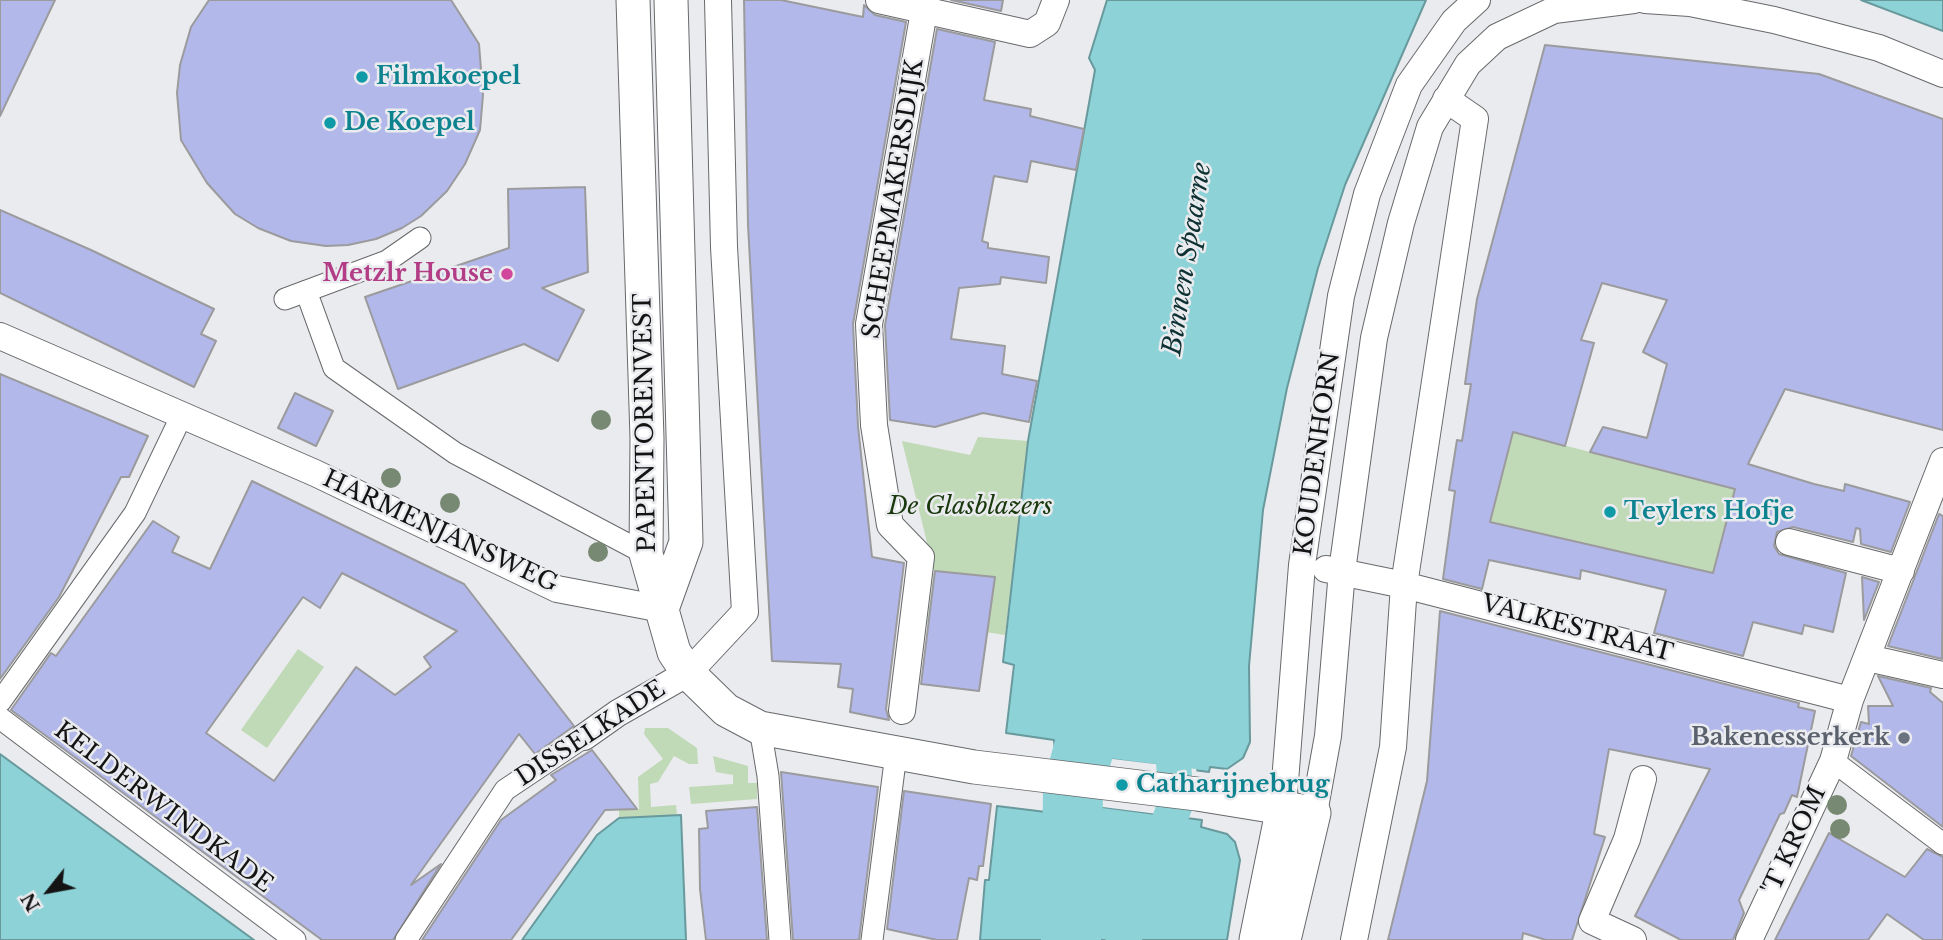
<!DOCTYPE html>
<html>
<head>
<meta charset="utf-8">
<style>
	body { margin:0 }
	#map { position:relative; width:1943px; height:940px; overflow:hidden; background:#eaebee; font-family:"Libre Baskerville",serif }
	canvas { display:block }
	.north { position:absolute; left:14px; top:856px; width:70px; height:70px; -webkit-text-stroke:5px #eaebee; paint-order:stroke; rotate:239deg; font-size:19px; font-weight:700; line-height:28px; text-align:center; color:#141415 }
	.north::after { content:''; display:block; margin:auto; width:24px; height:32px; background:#141415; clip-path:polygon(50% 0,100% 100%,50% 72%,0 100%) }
</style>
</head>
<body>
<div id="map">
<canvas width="1943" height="940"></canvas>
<div class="north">N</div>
</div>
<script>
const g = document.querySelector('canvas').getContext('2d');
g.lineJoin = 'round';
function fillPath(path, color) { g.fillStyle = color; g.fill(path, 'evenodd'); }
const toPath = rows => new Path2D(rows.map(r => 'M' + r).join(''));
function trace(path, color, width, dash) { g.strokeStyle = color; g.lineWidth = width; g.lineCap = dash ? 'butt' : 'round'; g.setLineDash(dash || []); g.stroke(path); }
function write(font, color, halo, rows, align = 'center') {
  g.font = font + ' "Libre Baskerville",serif'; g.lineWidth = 5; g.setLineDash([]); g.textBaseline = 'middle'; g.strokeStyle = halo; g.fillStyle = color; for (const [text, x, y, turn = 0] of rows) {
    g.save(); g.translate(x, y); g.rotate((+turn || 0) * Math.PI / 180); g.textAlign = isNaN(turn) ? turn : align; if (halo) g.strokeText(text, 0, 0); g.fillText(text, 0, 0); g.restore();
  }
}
fillPath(toPath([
	[1512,432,1735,489,1713,573,1489,521],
	[978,437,1028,441,1005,635,927,623,934,571,902,441,970,455],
	[298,649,324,667,267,748,241,730],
	[645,728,668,728,697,748,698,764,689,764,674,756,658,782,650,784,651,807,676,805,677,815,619,818,619,810,639,809,638,777,663,759,644,734],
	[713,756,748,766,748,783,757,783,757,799,691,804,689,787,733,784,733,775,716,772]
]), '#c0d9b7');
const water = toPath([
	[1107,0,1426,0,1345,185,1318,268,1287,388,1263,510,1249,666,1250,742,1243,758,1227,769,1210,767,1209,772,1055,752,1054,740,1006,733,1014,665,1003,662,1028,441,1095,70,1089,58,1107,0],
	[1861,0,1943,0,1943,31,1861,0],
	[0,754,254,940,0,940,0,754],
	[1048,800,1202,820,1201,827,1227,834,1235,842,1240,860,1227,940,980,940,985,880,989,880,997,806,1046,812,1048,800],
	[681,815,686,940,522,940,597,835,619,818,681,815]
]);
fillPath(water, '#8cd2d7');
trace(water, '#68999d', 2);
fillPath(toPath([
	[1055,752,1196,769,1197,773,1054,755],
	[1048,797,1190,814,1191,815,1189,818,1048,800]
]), '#eaebee');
trace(toPath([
	[1123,940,1176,803,1171,719]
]), '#8cd2d7', 35);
trace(toPath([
	[1071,940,1073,789,1103,677]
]), '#8cd2d7', 60);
const building = toPath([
	[0,0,55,0,0,116,0,0],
	[209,0,451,0,479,44,483,95,480,130,465,164,447,191,421,216,402,228,376,239,348,245,326,246,291,241,258,228,235,214,207,183,181,140,177,93,180,65,191,27,209,0],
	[744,0,781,0,863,17,864,5,875,15,906,22,853,324,858,426,872,557,904,563,886,709,889,720,850,712,853,689,838,687,841,664,772,661,748,225,744,0],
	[951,0,1003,0,1001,11,951,0],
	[937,29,995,42,984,100,1031,109,1030,116,1084,129,1076,170,1031,161,1027,182,994,176,982,241,988,243,988,248,1049,257,1046,283,1001,277,1000,284,959,288,951,339,1005,346,1002,374,1037,381,1029,422,983,413,935,427,890,420,885,325,937,29],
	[1545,45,1819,74,1943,119,1943,430,1785,389,1748,464,1814,484,1844,491,1845,484,1910,502,1891,552,1861,544,1860,529,1856,528,1853,542,1793,527,1777,532,1774,546,1779,554,1846,573,1833,632,1804,625,1802,634,1753,622,1743,656,1654,633,1666,590,1581,570,1580,579,1489,560,1482,589,1443,579,1455,491,1449,490,1457,440,1462,441,1471,384,1465,384,1477,299,1545,45],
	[1602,283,1667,300,1643,352,1667,364,1647,438,1603,427,1590,452,1735,489,1713,573,1490,522,1513,432,1565,446,1594,343,1581,340,1602,283],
	[585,187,588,272,542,288,584,310,558,361,524,344,398,389,365,297,509,248,508,189,585,187],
	[0,210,91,250,214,309,201,334,216,341,194,387,0,293,0,210],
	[0,374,148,436,129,477,121,477,59,597,0,679,0,374],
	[295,393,333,411,316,446,278,428,295,393],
	[252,481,464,584,574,726,535,754,519,734,411,885,441,864,393,940,322,940,11,710,51,653,56,656,153,521,179,537,172,552,210,569,252,481],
	[342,573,457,631,424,657,431,667,395,695,356,667,274,781,206,733,303,597,320,608,342,573],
	[1939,514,1943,516,1942,659,1888,646,1939,514],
	[935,571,995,577,979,691,921,684,935,571],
	[1862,577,1879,582,1864,620,1862,577],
	[1440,611,1799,703,1798,707,1815,711,1797,797,1792,795,1784,813,1780,814,1739,900,1744,913,1733,940,1681,940,1635,916,1710,769,1609,749,1594,834,1605,837,1572,940,1546,940,1523,933,1522,940,1388,940,1427,781,1440,611],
	[1878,676,1931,688,1930,692,1943,703,1943,827,1851,756,1861,722,1869,724,1868,706,1893,706,1878,676],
	[592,750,637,809,605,810,511,940,422,940,501,820,556,780,551,775,592,750],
	[781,772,878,787,859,940,793,940,781,772],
	[904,791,991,804,983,866,979,866,977,880,969,878,957,940,937,940,887,929,904,791],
	[757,807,767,940,706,940,700,889,699,829,708,828,706,811,757,807],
	[1829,833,1905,877,1927,849,1943,857,1943,940,1924,940,1887,914,1868,940,1775,940,1829,833]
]);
fillPath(building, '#b2b8e9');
trace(building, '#9b9b9e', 2);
const pedestrian = toPath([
	[306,291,334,368,455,453,646,554],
	[285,299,387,261,420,238],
	[0,702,135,513,181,417],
	[0,718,295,940],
	[760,728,768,776,780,940],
	[1833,761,1943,844],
	[406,940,505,790,584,737],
	[872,940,896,754]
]);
const minor = toPath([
	[879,0,1030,34,1047,23,1056,0],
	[1645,0,1690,3,1774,20,1879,48,1943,74],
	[0,336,315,473,557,589,662,609],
	[1789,542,1901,571],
	[1326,569,1404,585,1850,700],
	[1868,658,1943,675],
	[902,711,921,557,890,525,874,425,869,324,926,0],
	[584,737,618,713,688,673,745,612,724,247,718,0],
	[1283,807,1302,565,1341,296,1367,194,1409,85,1454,21,1477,0],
	[1314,813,1328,736,1342,571,1374,338,1401,223,1430,127,1468,64,1497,37,1554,10,1634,0],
	[1354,940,1393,747,1404,585,1475,119,1446,99],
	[1633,940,1592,921,1627,839,1643,779],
	[1749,940,1833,761,1850,700,1943,461]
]);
const tertiary = toPath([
	[633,0,647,438,646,554,674,652,688,673,726,710,760,728,974,767,1197,794,1314,813,1284,940],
	[662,609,686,542,671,0],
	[1256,940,1283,807]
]);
trace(pedestrian, '#68696b', 23);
trace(minor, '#68696b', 28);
trace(tertiary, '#68696b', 35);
trace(pedestrian, '#fff', 21);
trace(minor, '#fff', 26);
trace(tertiary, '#fff', 33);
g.fillStyle = '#778972';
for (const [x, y] of [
	[601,420],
	[391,478],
	[450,503],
	[598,552],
	[1837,805],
	[1840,829]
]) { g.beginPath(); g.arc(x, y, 10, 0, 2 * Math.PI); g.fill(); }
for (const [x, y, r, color] of [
	[362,77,7,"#0f9aa8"],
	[330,123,7,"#0f9aa8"],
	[507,274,7,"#d1479c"],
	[1610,512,7,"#0f9aa8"],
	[1904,738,7,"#6b7280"],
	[1122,785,7,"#0f9aa8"]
]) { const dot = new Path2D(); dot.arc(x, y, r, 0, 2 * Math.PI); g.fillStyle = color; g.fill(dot); trace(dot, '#eaebee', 2.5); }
write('bold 24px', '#0d838f', '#eaebee', [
	["Filmkoepel",376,77],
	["De Koepel",344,123],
	["Teylers Hofje",1624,512],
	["Catharijnebrug",1136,785]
], 'left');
write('24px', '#141415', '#eaebee', [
	["SCHEEPMAKERSDIJK",894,199,-81],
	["PAPENTORENVEST",646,423,-91],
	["KOUDENHORN",1318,454,-82],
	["HARMENJANSWEG",440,532,25],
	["VALKESTRAAT",1577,629,15],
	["DISSELKADE",591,734,-33],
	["KELDERWINDKADE",163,808,37],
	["'T KROM",1795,841,-65]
]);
write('bold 24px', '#b23c85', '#eaebee', [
	["Metzlr House",493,274]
], 'right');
write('italic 24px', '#19390c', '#eaebee', [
	["De Glasblazers",970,507]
]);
write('bold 24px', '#5b616d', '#eaebee', [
	["Bakenesserkerk",1890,738]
], 'right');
write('italic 26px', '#0e3234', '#eaebee', [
	["Binnen Spaarne",1188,259,-81]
]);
</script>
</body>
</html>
